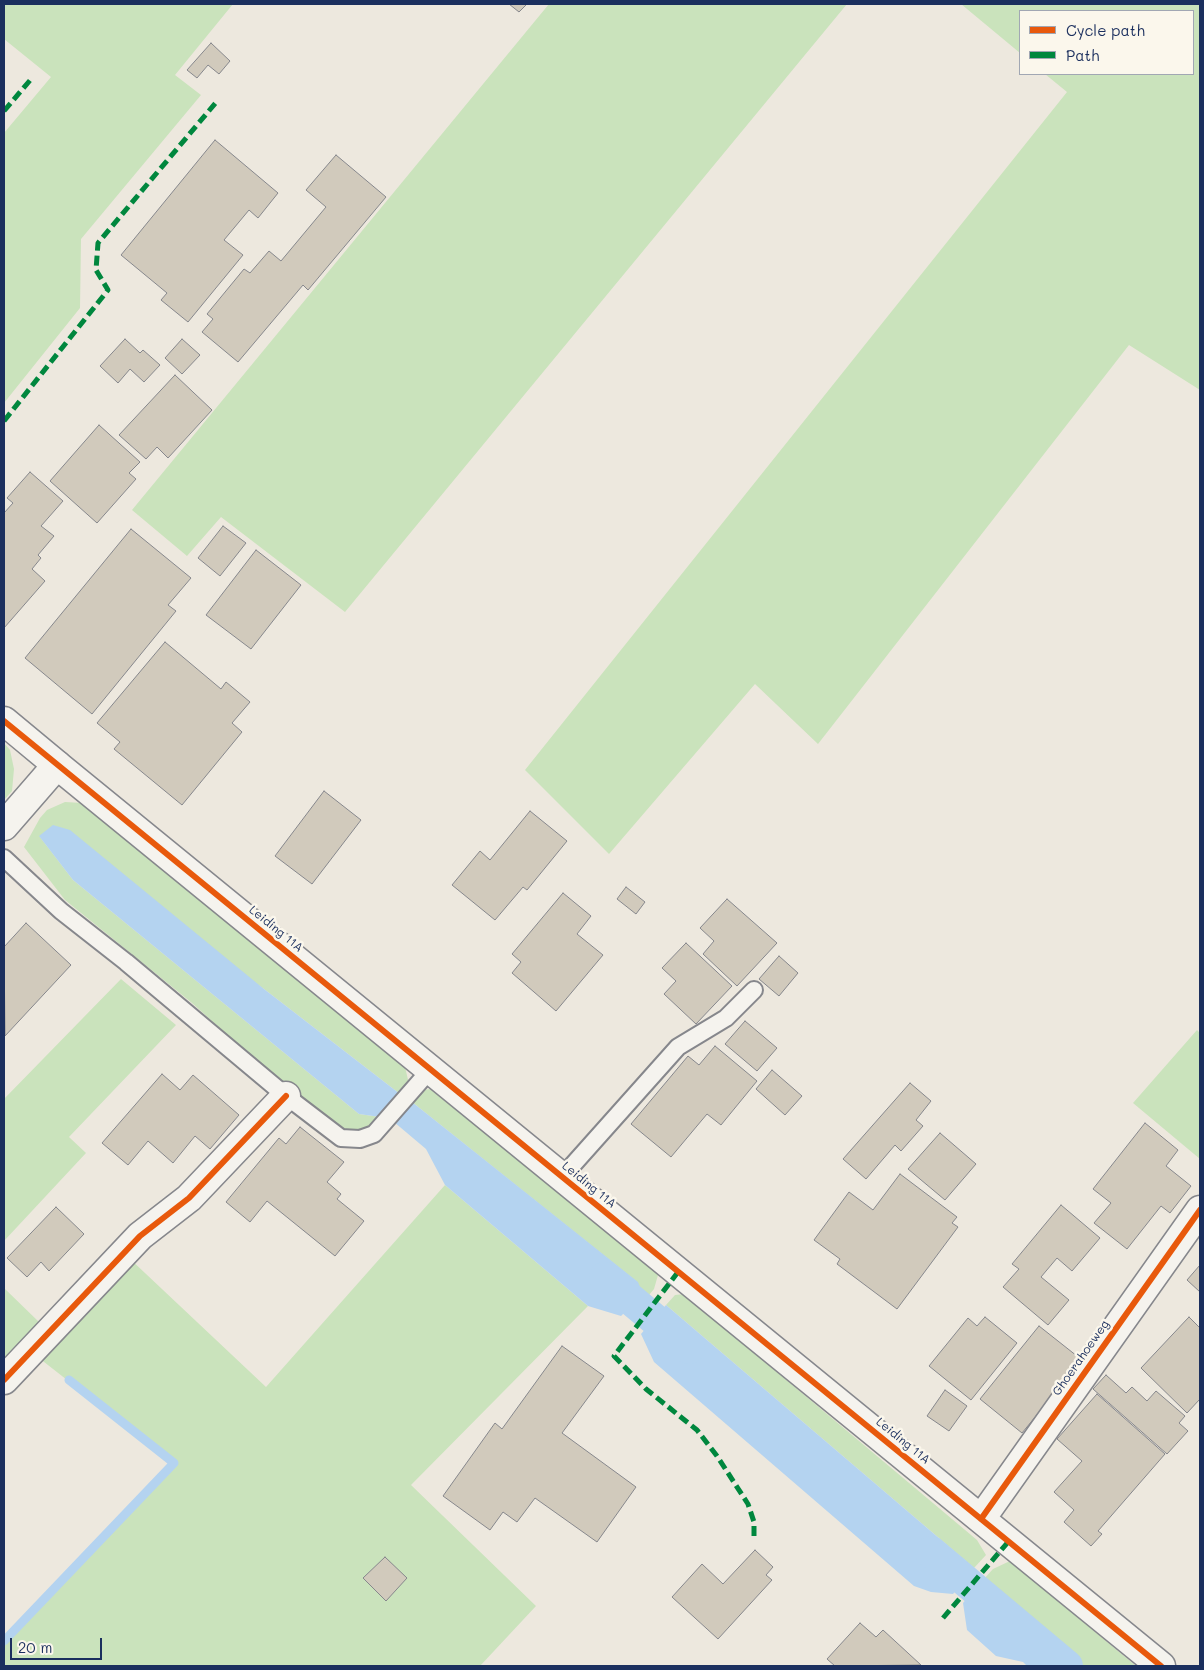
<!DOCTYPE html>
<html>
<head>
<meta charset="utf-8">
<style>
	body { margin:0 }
	#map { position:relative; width:1204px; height:1670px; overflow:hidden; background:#ede8de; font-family:Mali,sans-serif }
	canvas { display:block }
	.frame { position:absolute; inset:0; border:5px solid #1b2f5e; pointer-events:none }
	.legend { position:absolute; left:1019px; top:10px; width:175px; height:65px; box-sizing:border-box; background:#fbf7ec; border:1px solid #a1a7b3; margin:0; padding:6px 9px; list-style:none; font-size:15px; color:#1b2f5e }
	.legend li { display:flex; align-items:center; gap:10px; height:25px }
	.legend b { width:25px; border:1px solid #a1a7b3 }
	.scale { position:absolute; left:10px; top:1638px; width:92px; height:22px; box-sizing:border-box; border:2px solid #1b2f5e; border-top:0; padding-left:6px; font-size:15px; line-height:18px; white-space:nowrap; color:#1b2f5e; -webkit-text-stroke:4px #fbf7ec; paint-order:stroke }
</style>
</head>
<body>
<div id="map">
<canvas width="1204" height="1670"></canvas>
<div class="frame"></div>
<ul class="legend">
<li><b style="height:6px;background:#e8590c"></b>Cycle path</li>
<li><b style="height:6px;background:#00873e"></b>Path</li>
</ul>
<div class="scale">20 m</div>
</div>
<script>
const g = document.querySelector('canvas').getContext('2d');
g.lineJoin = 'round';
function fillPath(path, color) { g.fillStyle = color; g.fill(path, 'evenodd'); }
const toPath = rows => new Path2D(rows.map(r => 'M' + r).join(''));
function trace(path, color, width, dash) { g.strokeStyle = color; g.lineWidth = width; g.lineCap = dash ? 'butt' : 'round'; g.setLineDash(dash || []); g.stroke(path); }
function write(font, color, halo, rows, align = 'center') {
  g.font = font + ' Mali,sans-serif'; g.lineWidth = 5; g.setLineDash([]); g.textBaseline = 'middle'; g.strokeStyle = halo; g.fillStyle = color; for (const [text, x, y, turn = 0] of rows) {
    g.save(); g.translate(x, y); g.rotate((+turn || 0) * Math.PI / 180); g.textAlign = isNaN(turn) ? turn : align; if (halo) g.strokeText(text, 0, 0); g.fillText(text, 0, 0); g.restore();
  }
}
fillPath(toPath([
	[4,4,233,4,175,75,201,95,81,239,80,308,4,403,4,133,51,77,4,39],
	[549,4,847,4,345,612,221,517,187,556,132,510],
	[961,4,1200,4,1200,390,1129,345,818,744,755,684,609,854,525,770,1067,92,1045,74,1193,74,1193,11,1020,11,1020,53],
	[4,743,10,750,14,769,12,791,4,800],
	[65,802,82,803,405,1067,409,1084,400,1094,264,989,40,837,73,880,359,1114,380,1117,367,1129,350,1133,289,1091,192,1003,65,900,24,847,40,818,47,810],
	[121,979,176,1025,69,1137,86,1153,4,1241,4,1099],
	[1197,1030,1200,1033,1200,1159,1133,1103],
	[430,1089,647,1263,658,1275,654,1289,645,1300,637,1282,412,1102,423,1090],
	[445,1185,588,1306,411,1485,536,1606,480,1666,4,1666,4,1641,173,1463,39,1358,128,1257,266,1387],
	[4,1288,39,1322,4,1361],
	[684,1294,977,1540,986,1555,974,1568,666,1305,675,1295],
	[1010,1561,1136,1666,1082,1666,983,1580,993,1569]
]), '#cae3bc');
fillPath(toPath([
	[53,825,70,830,264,989,400,1094,380,1117,359,1114,73,880,39,836],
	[412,1102,638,1282,645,1300,635,1313,627,1310,621,1316,588,1306,445,1185,426,1149,394,1122],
	[666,1305,974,1568,953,1594,931,1592,914,1586,654,1362,641,1334],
	[983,1580,1082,1666,1027,1666,1023,1662,996,1656,967,1630,963,1603]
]), '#b4d3f0');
trace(toPath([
	[4,1641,174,1463,69,1380]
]), '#b4d3f0', 9);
trace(toPath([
	[605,1278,689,1348],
	[931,1552,1067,1666]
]), '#b4d3f0', 32);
const building = toPath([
	[509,4,527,4,519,12,509,4],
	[211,43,230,61,219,74,208,65,197,78,187,70,211,43],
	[215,140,278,193,258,218,249,210,224,240,243,255,188,322,161,300,167,293,121,255,215,140],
	[336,155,386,197,308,290,303,285,238,362,202,332,213,319,207,314,244,269,250,273,269,251,281,261,326,207,306,190,336,155],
	[125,339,140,353,143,350,160,365,144,382,130,369,118,383,100,366,125,339],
	[182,339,200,355,182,374,165,358,182,339],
	[175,375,212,410,168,458,157,447,146,459,119,435,175,375],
	[99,425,140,462,129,473,136,479,97,523,50,481,99,425],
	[30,472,63,501,41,526,54,536,38,555,41,558,32,569,45,581,4,628,4,513,13,503,7,498,30,472],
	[223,526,246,543,220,576,198,558,223,526],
	[131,529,191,578,168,605,176,611,92,714,25,658,131,529],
	[256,550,301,585,251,649,206,615,256,550],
	[165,642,221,689,226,682,250,702,232,723,242,732,182,805,114,749,120,742,97,723,165,642],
	[324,791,361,820,312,884,275,856,324,791],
	[530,811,567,841,527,890,523,887,495,920,452,885,480,851,490,860,530,811],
	[626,887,645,902,636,914,617,899,626,887],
	[563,893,591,916,577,934,603,955,556,1011,512,973,521,962,512,954,563,893],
	[727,899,777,943,737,986,703,954,714,941,700,928,727,899],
	[26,923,71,965,5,1036,4,947,26,923],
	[686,943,732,986,696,1024,664,994,676,981,662,968,686,943],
	[779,956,798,973,779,996,759,979,779,956],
	[745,1021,777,1048,757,1071,725,1044,745,1021],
	[715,1046,757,1081,721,1125,707,1114,671,1157,631,1124,688,1056,699,1065,715,1046],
	[772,1070,802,1096,785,1115,756,1089,772,1070],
	[162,1074,180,1090,193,1075,239,1115,210,1149,195,1136,173,1163,148,1141,128,1165,102,1143,162,1074],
	[910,1083,931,1101,916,1120,923,1126,901,1151,895,1145,866,1179,843,1159,910,1083],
	[1145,1123,1178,1150,1166,1166,1191,1186,1170,1213,1161,1206,1127,1249,1094,1223,1111,1203,1093,1189,1145,1123],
	[300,1127,344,1162,327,1182,341,1194,337,1199,364,1221,335,1256,267,1201,250,1222,226,1202,279,1138,286,1144,300,1127],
	[940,1133,976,1164,945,1200,908,1169,940,1133],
	[900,1174,957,1217,952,1223,958,1227,897,1309,837,1264,840,1259,814,1240,849,1192,873,1210,900,1174],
	[1061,1205,1100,1238,1072,1271,1057,1258,1041,1277,1069,1300,1048,1325,1003,1287,1019,1269,1012,1264,1061,1205],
	[56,1207,84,1234,49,1271,41,1262,27,1277,7,1258,56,1207],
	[1200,1265,1200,1292,1187,1280,1200,1265],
	[985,1317,1017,1343,971,1400,929,1366,968,1318,977,1326,985,1317],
	[1189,1317,1200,1328,1200,1399,1187,1413,1141,1368,1189,1317],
	[1039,1326,1082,1360,1022,1433,980,1399,1039,1326],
	[562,1346,604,1376,562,1433,636,1487,597,1542,535,1498,517,1522,503,1512,490,1530,443,1496,495,1423,502,1429,562,1346],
	[1106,1375,1126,1393,1132,1387,1147,1401,1156,1391,1185,1416,1179,1423,1188,1431,1167,1454,1093,1389,1106,1375],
	[945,1390,967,1406,949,1431,927,1416,945,1390],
	[1097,1394,1165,1454,1098,1531,1102,1534,1091,1546,1064,1522,1074,1510,1054,1492,1082,1461,1057,1439,1097,1394],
	[755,1550,773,1567,766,1575,772,1580,718,1639,672,1597,702,1564,723,1584,755,1550],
	[385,1557,407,1578,386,1601,363,1578,385,1557],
	[860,1623,876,1637,883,1630,921,1665,835,1666,827,1659,860,1623]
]);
fillPath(building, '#d1cabc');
trace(building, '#86878c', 1);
const lane = toPath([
	[4,858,61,911,126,962,286,1096,341,1138,360,1139,374,1134,430,1070],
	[562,1177,678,1047,726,1018,754,990]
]);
const street = toPath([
	[57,765,1161,1666],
	[4,1380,140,1236,189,1198,286,1096],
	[981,1519,1200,1210]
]);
const secondary = toPath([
	[4,721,57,765,4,826]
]);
trace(lane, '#86878c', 20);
trace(street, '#86878c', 31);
trace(secondary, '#86878c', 31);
trace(lane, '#f5f3ee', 16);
trace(street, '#f5f3ee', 28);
trace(secondary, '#f5f3ee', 28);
trace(toPath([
	[4,111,32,78],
	[4,421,108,290,96,270,98,243,218,100],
	[678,1272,614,1356,646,1389,697,1430,717,1456,748,1504,754,1522,754,1538],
	[943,1618,1008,1542]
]), '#00873e', 5, [10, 5]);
trace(toPath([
	[4,721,1161,1666],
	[4,1380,140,1236,189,1198,286,1096],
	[981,1519,1200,1210]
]), '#e8590c', 6);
write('12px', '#1b2f5e', '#fbf7ec', [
	["Leiding 11A",276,929,39],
	["Leiding 11A",589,1185,39],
	["Ghoerahoeweg",1081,1358,-55],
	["Leiding 11A",903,1441,39]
]);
</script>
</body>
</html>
